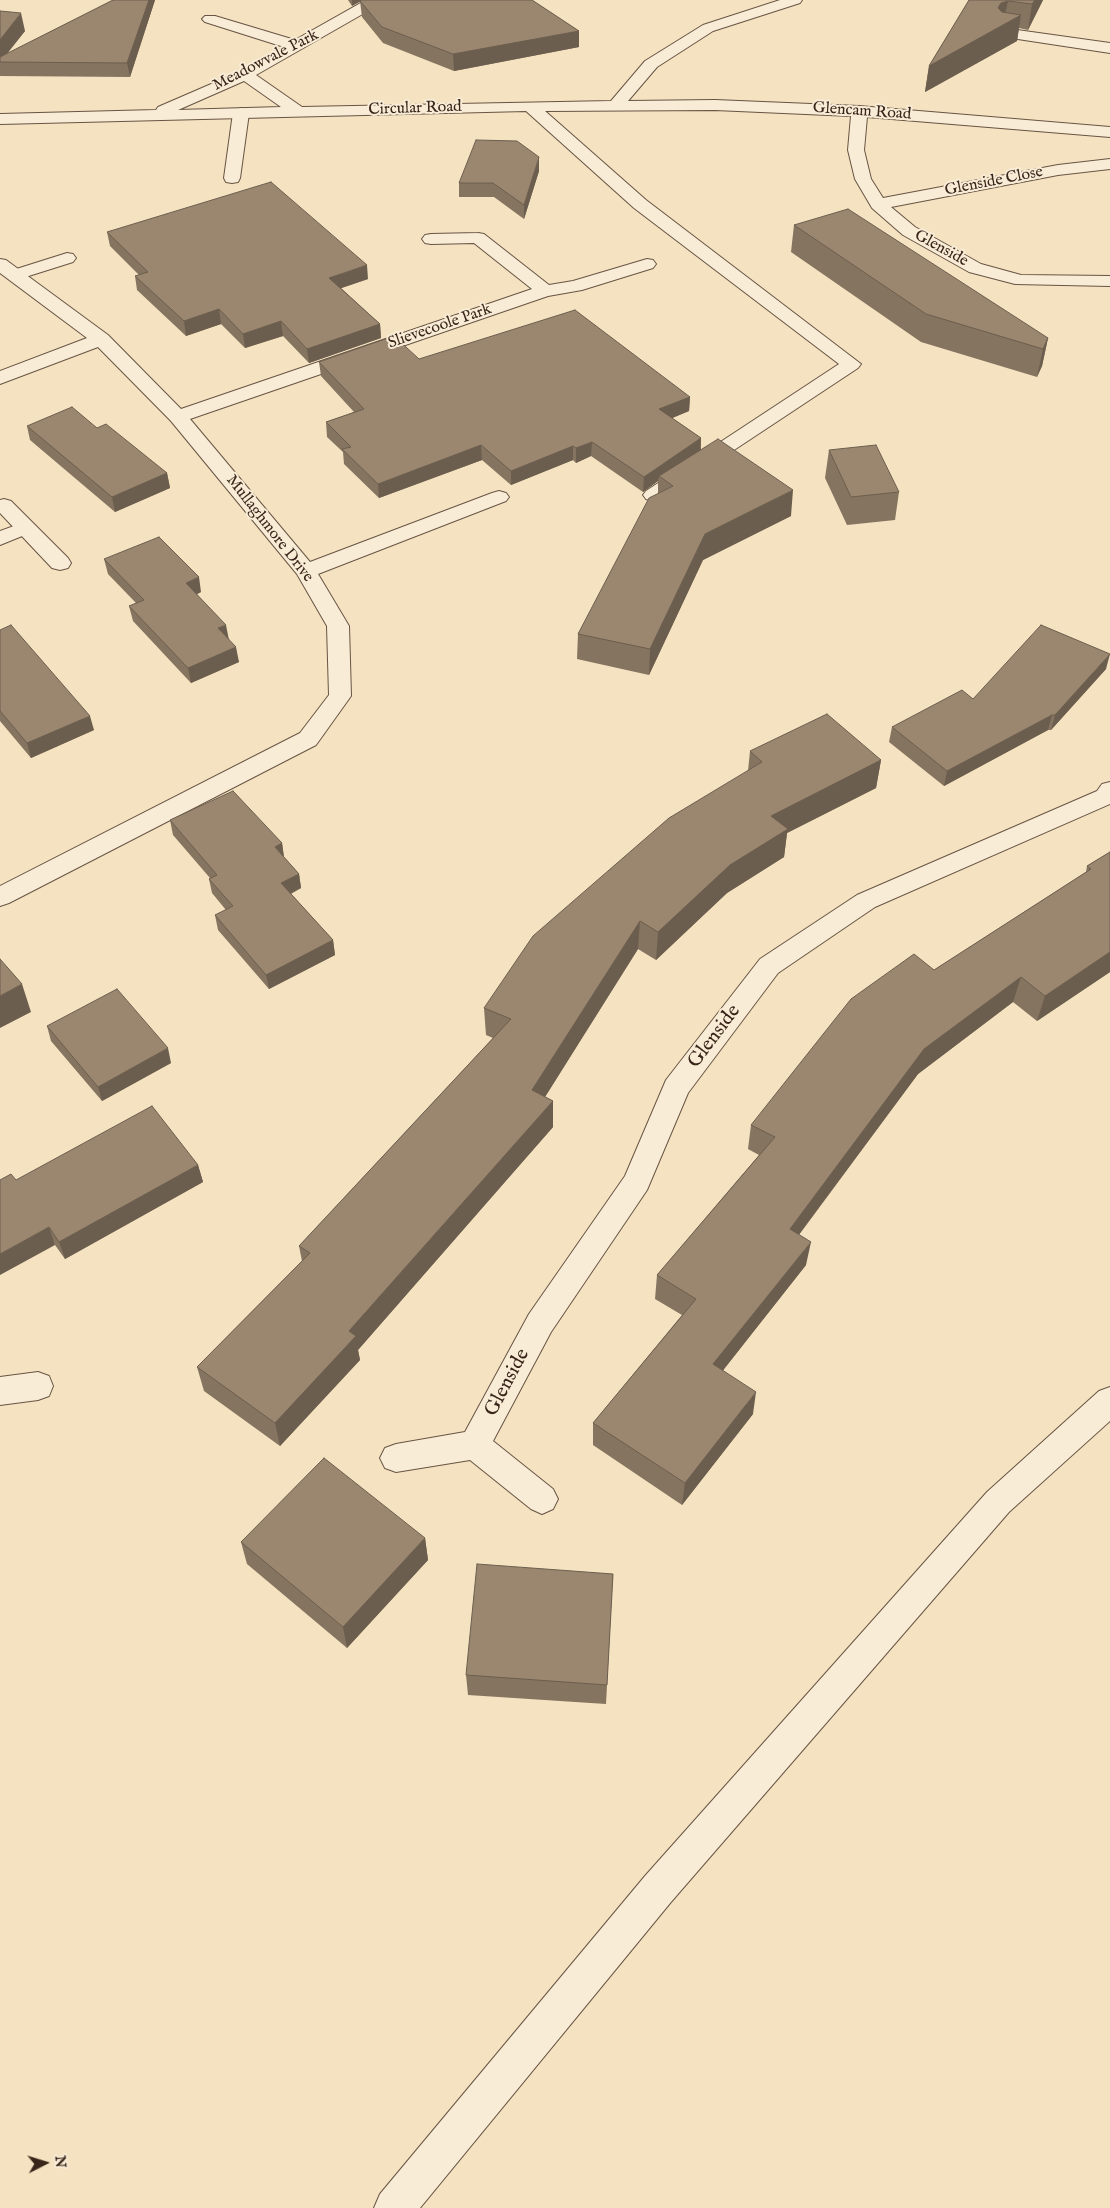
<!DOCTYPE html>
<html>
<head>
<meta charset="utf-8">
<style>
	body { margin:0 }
	#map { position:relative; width:1110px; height:2208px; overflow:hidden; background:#f4e2c0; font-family:"IM FELL English",serif }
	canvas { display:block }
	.north { position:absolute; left:20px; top:2138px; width:50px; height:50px; -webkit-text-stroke:4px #f8ecd6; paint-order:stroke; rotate:85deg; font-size:14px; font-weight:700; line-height:20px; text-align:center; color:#3a251a }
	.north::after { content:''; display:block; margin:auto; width:18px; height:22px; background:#3a251a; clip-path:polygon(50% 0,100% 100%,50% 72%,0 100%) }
</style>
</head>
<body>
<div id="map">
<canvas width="1110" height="2208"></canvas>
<div class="north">N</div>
</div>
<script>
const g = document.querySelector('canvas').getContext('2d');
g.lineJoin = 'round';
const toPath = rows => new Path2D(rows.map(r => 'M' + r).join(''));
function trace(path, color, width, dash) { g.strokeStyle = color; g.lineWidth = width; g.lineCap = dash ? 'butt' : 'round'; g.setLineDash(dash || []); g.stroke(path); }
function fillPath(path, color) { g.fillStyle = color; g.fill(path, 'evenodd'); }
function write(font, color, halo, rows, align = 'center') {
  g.font = font + ' "IM FELL English",serif'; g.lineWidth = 4; g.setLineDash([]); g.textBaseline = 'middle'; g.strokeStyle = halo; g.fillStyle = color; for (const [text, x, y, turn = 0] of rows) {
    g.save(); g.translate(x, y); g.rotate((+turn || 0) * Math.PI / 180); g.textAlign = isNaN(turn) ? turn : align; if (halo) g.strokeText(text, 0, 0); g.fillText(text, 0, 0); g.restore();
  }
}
const lane = toPath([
	[241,108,247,110,249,113,240,178,238,182,232,183,226,182,224,178,233,113,235,110,241,108],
	[67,253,73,254,76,258,73,262,16,280,10,279,7,275,10,271,67,253],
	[4,499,11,501,68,558,71,563,68,568,60,570,52,568,0,513,0,500,4,499]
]);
const street = toPath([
	[366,0,384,0,382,3,256,75,302,107,611,101,645,61,703,25,780,0,802,0,800,3,713,31,657,67,628,101,715,100,859,106,1110,127,1110,137,867,117,864,150,871,179,883,198,1058,165,1110,159,1110,169,1058,175,891,207,915,227,981,264,1021,275,1110,276,1110,286,1015,284,969,272,903,235,872,208,855,179,848,150,851,116,715,110,545,111,646,200,861,364,858,368,660,499,653,501,646,499,643,495,646,491,839,364,634,208,526,111,0,124,0,114,156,110,158,107,239,72,284,47,205,22,202,19,205,16,215,16,295,40,366,0],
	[244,81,281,107,178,110,244,81],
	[1003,28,1110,43,1110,53,998,36,995,33,998,30,1003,28],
	[478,233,484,234,549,285,573,281,647,259,653,260,656,264,653,268,582,290,548,296,190,419,310,562,492,493,499,491,506,493,509,497,506,501,318,574,349,626,351,696,316,745,9,903,0,906,0,886,300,733,329,695,327,626,297,574,171,421,98,347,0,384,0,371,87,338,0,273,0,259,6,260,108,335,181,409,532,289,474,243,431,244,425,243,422,239,425,235,431,234,478,233],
	[25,522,32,524,35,528,32,532,0,545,0,531,25,522],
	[1110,782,1110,804,875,907,778,973,688,1093,647,1190,551,1332,493,1441,553,1489,558,1499,553,1509,542,1514,531,1509,470,1460,396,1472,385,1468,380,1458,385,1448,396,1444,465,1432,529,1314,625,1176,666,1080,760,959,857,895,1097,791,1102,784,1110,782],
	[38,1372,49,1376,53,1386,49,1396,38,1400,0,1405,0,1377,38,1372],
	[1110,1387,1110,1421,1009,1512,671,1902,420,2208,374,2208,380,2194,645,1876,987,1492,1099,1391,1110,1387]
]);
trace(lane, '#685444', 2);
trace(street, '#685444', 2);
fillPath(lane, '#f8ecd6');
fillPath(street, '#f8ecd6');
fillPath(toPath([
	[113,0,155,0,130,77,0,76,0,11,25,31,7,54],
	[348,0,532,0,579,31,579,47,454,71,383,43,362,17,360,1,352,6],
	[969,0,1043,0,1028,30,1019,28,1017,41,925,92,929,66],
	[539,171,524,219,494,197,459,197,459,183],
	[794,225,1048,338,1042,366,1037,377,921,342,791,252],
	[107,232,368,279,341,288,380,324,381,338,309,363,283,336,245,348,221,324,186,336,137,290,135,276,139,275,110,246],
	[419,359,690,397,689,411,672,418,701,438,701,450,791,516,703,560,649,675,577,659,578,634,658,493,658,481,643,492,591,456,576,463,573,460,511,485,482,460,379,498,344,464,343,452,327,437,326,422,354,412,321,376,319,362],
	[27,426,97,428,167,473,170,488,115,512,30,440],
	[829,450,899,492,895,520,847,525,825,478],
	[104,559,201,592,197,594,229,639,239,662,191,683,133,621,129,606,136,603,108,574],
	[0,630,94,730,31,758,0,721],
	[1106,669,1051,730,1048,730,944,786,889,742,892,727,973,699],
	[750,751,881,760,876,788,787,833,784,857,727,893,656,960,638,949,545,1097,553,1101,553,1127,358,1350,360,1360,280,1446,204,1391,197,1367,302,1261,299,1246,493,1038,486,1035,484,1008,748,771],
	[170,820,282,843,284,857,299,874,301,888,291,894,333,940,335,955,269,989,218,930,215,915,226,910,212,893,209,879,210,878,173,835],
	[1110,852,1110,972,1037,1021,1013,1002,918,1074,799,1235,806,1265,723,1370,753,1414,682,1505,593,1445,593,1423,682,1315,655,1299,657,1275,759,1155,748,1149,751,1125,934,970,1086,872,1087,866],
	[47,1026,171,1063,102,1101,51,1041],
	[198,1165,203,1182,65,1259,55,1245,16,1180],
	[425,1538,428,1560,347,1648,247,1564,241,1542],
	[613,1574,606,1704,468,1695,466,1675]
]), '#857460');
fillPath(toPath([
	[149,0,155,0,130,77,127,63],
	[352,0,363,0,352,6],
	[1035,0,1043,0,1028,30,1032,4],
	[1008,1,1003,25,1021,15,1017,41,925,92,929,66,998,8,1001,3],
	[21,13,25,31,0,62,0,40],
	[579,31,579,47,454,71,453,54],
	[539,157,539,171,524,219,524,205],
	[367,265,368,279,330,292,329,278],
	[219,309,221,324,186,336,184,321],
	[281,321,283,336,245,348,243,334],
	[380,324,381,338,309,363,307,349],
	[1048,338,1042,366,1037,377,1043,349],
	[690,397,689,411,658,424,659,409],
	[701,438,700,453,659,476,658,481,643,492,644,477],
	[592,442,591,456,576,463,576,448],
	[481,445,482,460,379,498,378,484],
	[573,446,573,460,511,485,511,471],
	[167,473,170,488,115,512,112,497],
	[793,490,791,516,703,560,649,675,650,649,705,534],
	[199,577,201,592,189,598,186,583],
	[226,625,229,640,218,628],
	[236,647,239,662,191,683,188,668],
	[1110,654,1106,669,1051,730,1055,715],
	[1052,715,1048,730,944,786,947,771],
	[90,716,94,730,31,758,27,743],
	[881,760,876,788,787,833,784,857,727,893,656,960,658,932,771,816],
	[282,843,284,858,275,847],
	[299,874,301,888,283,897,281,883],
	[640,921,638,949,533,1116,532,1090],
	[333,940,335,955,269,989,266,975],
	[1110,952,1110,972,1037,1021,1045,996],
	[1021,977,1013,1002,918,1074,785,1253,790,1229,924,1049],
	[22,984,31,1012,0,1028,0,996],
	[168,1048,171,1063,102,1101,98,1087],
	[553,1101,553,1127,358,1350,360,1360,280,1446,275,1423,349,1331],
	[198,1165,203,1182,65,1259,59,1242],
	[49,1227,55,1245,0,1275,0,1254],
	[811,1242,806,1265,710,1387,713,1364],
	[756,1392,753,1414,682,1505,685,1483],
	[425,1538,428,1560,347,1648,343,1627]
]), '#6c5e4e');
const building = toPath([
	[113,0,149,0,127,63,0,62,0,57,113,0],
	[361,0,532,0,579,31,453,54,382,27,360,1,361,0],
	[969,0,1035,0,1032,4,1008,1,1001,3,998,8,1002,12,1021,15,929,66,969,0],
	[0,11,21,13,0,40,0,11],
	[476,140,517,141,539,157,524,205,493,183,459,183,476,140],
	[271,182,367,265,329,278,380,324,307,349,281,321,243,334,219,309,184,321,135,276,148,272,107,232,271,182],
	[848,209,1048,338,1043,349,926,314,794,225,848,209],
	[575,310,690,397,659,409,701,438,644,477,592,442,576,448,573,446,511,471,481,445,378,484,342,449,351,447,326,422,364,409,319,362,394,336,419,359,575,310],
	[72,407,97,428,106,424,167,473,112,497,27,426,72,407],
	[718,439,793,490,705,534,650,649,578,634,649,498,673,486,659,476,718,439],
	[876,445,899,492,851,497,829,450,876,445],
	[159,537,199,577,186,583,226,625,218,628,236,647,188,668,129,606,144,600,104,559,159,537],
	[11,625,90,716,27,743,0,711,0,630,11,625],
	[1041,625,1110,654,1055,715,1052,715,947,771,892,727,962,690,973,699,1041,625],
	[827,714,881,760,771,816,788,829,730,865,658,932,640,921,532,1090,553,1101,349,1331,356,1336,275,1423,197,1367,310,1253,299,1246,511,1019,484,1008,533,936,669,818,762,762,750,751,827,714],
	[233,791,282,843,275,847,299,874,281,883,333,940,266,975,215,915,233,906,209,879,217,875,170,820,233,791],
	[1110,852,1110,952,1045,996,1021,977,924,1049,790,1229,811,1242,713,1364,756,1392,685,1483,593,1423,696,1299,657,1275,775,1137,751,1125,851,999,914,954,934,970,1091,869,1087,866,1110,852],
	[0,959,22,984,0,996,0,959],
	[117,989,168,1048,98,1087,47,1026,117,989],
	[152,1106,198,1165,59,1242,49,1227,0,1254,0,1180,11,1174,16,1180,152,1106],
	[324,1458,425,1538,343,1627,241,1542,324,1458],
	[477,1564,613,1574,607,1685,466,1675,477,1564]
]);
fillPath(building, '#9b8770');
trace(building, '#6c5e4e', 1);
write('16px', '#3a251a', '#f8ecd6', [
	["Meadowvale Park",266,61,-27],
	["Circular Road",415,109,-2],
	["Glencam Road",862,112,4],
	["Glenside Close",994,182,-11],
	["Glenside",941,249,29],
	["Slievecoole Park",440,327,-19],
	["Mullaghmore Drive",269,529,52]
]);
write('20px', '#3a251a', '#f8ecd6', [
	["Glenside",715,1037,-53],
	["Glenside",508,1383,-62]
]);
</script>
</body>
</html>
